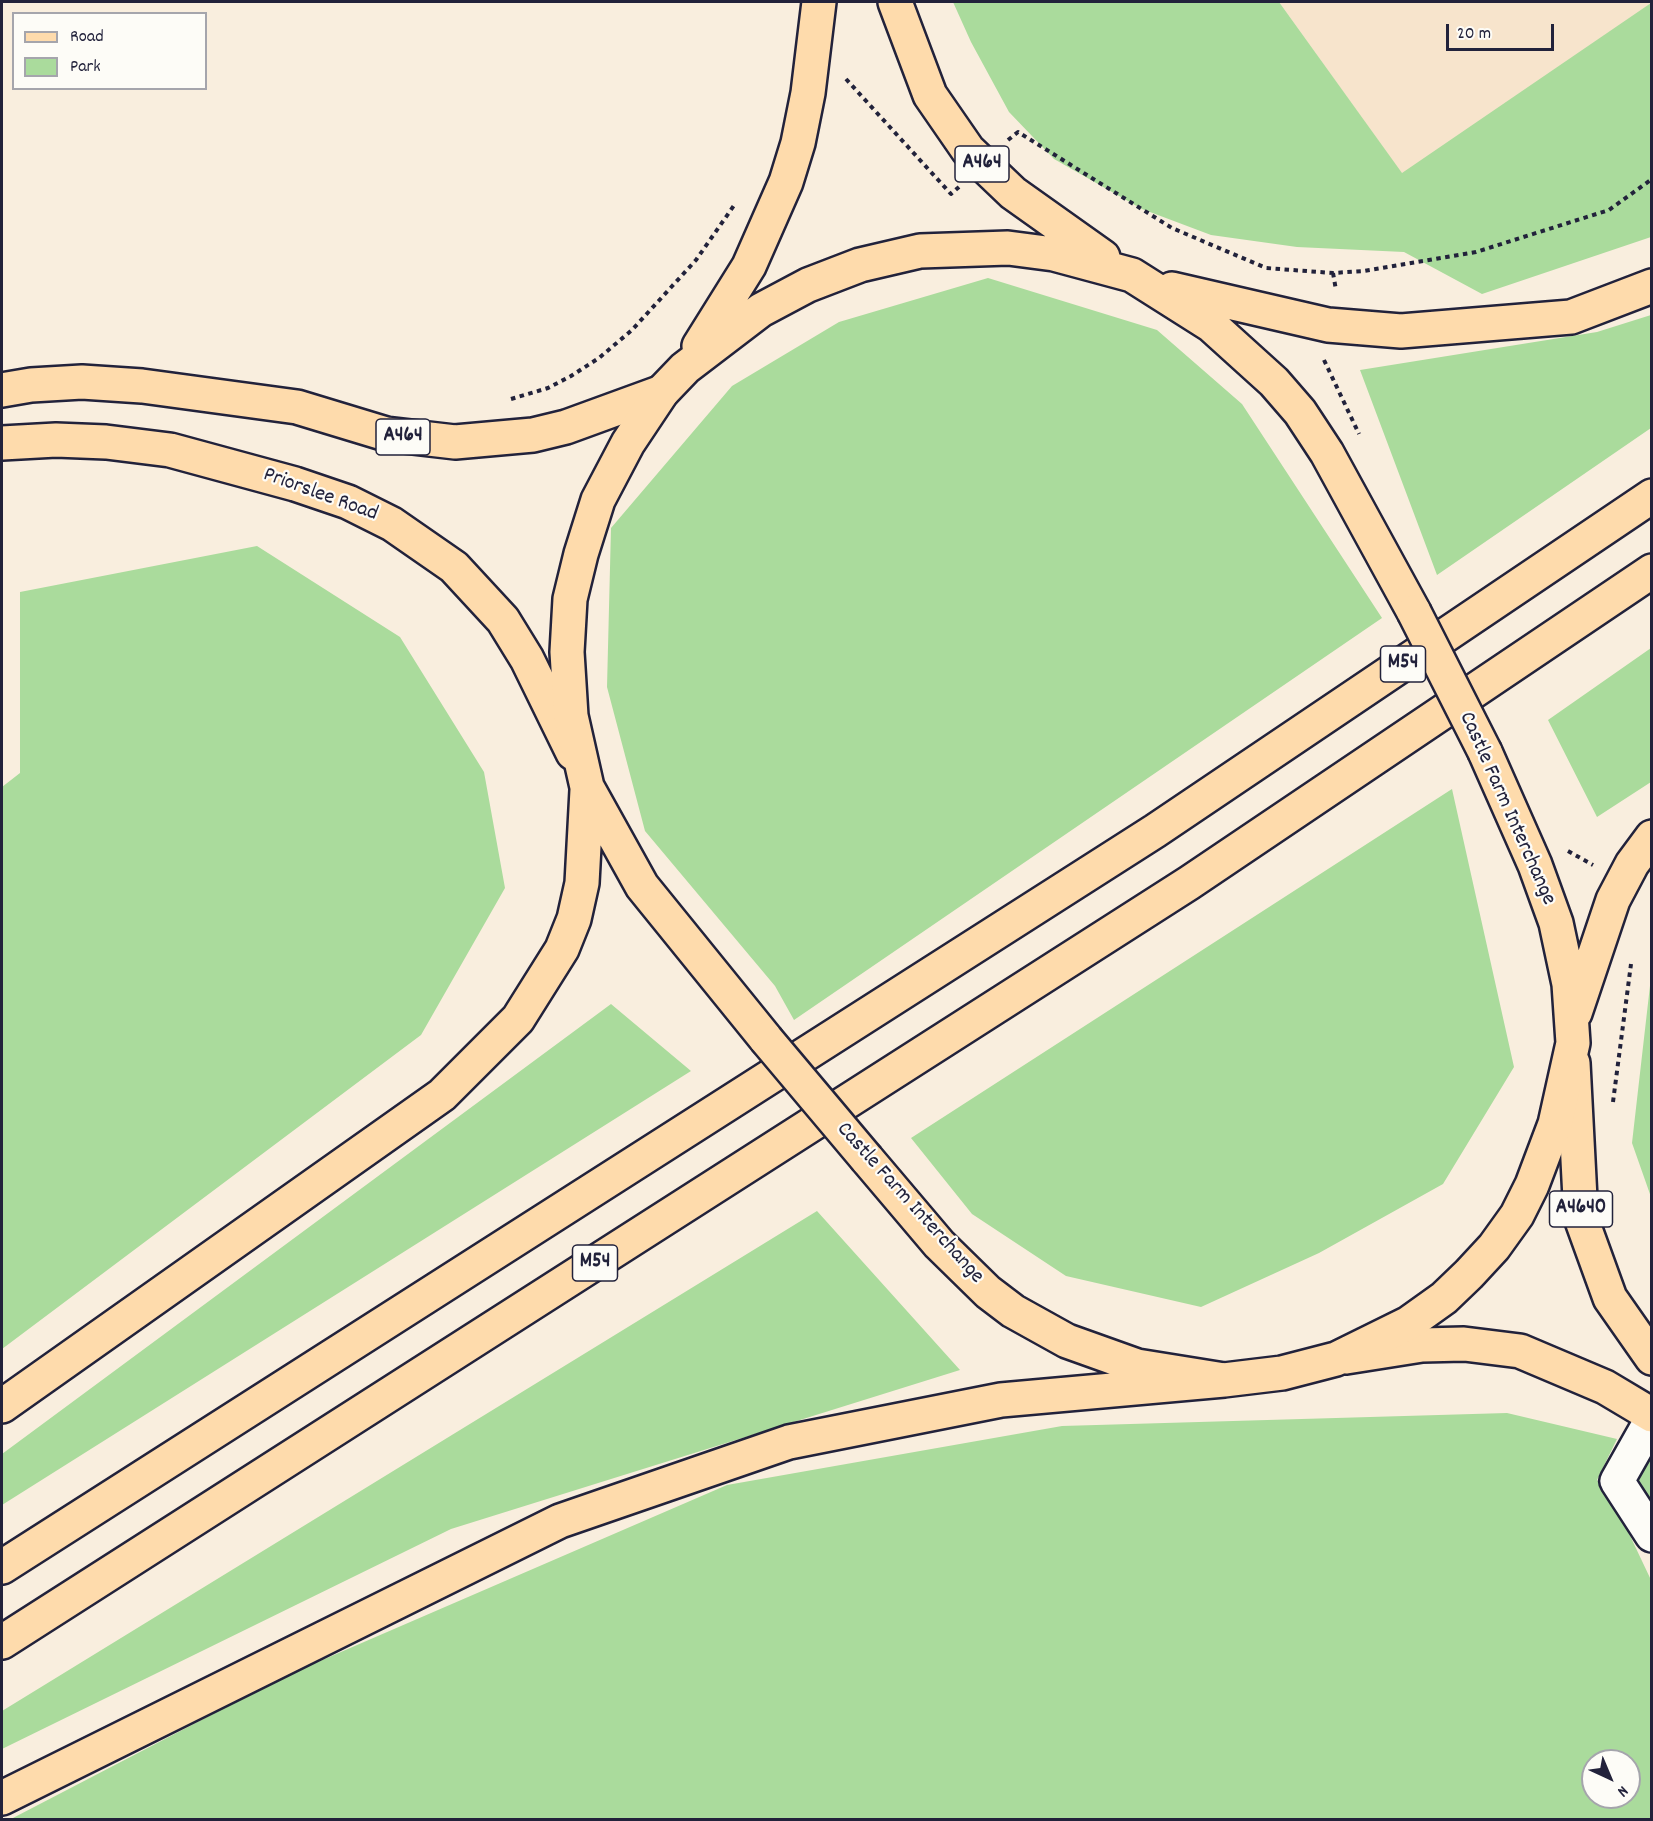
<!DOCTYPE html>
<html>
<head>
<meta charset="utf-8">
<style>
	body { margin:0 }
	#map { position:relative; width:1653px; height:1821px; overflow:hidden; background:#f9eede; font-family:Dekko,sans-serif }
	canvas { display:block }
	.frame { position:absolute; inset:0; border:3px solid #22223b; pointer-events:none }
	.legend { position:absolute; left:12px; top:12px; width:195px; height:78px; box-sizing:border-box; background:#fdfcf7; border:2px solid #a5a5ac; margin:0; padding:8px 10px; list-style:none; font-size:18px; color:#22223b }
	.legend li { display:flex; align-items:center; gap:12px; height:30px }
	.legend b { width:30px; border:2px solid #a5a5ac }
	.north { position:absolute; left:1581px; top:1749px; width:60px; height:60px; box-sizing:border-box; background:#fdfcf7; border:2px solid #a5a5ac; border-radius:50%; rotate:136deg; font-size:16px; font-weight:700; line-height:24px; text-align:center; color:#22223b }
	.north::after { content:''; display:block; margin:auto; width:21px; height:27px; background:#22223b; clip-path:polygon(50% 0,100% 100%,50% 72%,0 100%) }
	.scale { position:absolute; left:1446px; top:24px; width:108px; height:27px; box-sizing:border-box; border:3px solid #22223b; border-top:0; padding-left:8px; font-size:18px; line-height:21px; white-space:nowrap; color:#22223b; -webkit-text-stroke:4px #fdfcf7; paint-order:stroke }
</style>
</head>
<body>
<div id="map">
<canvas width="1653" height="1821"></canvas>
<div class="frame"></div>
<ul class="legend">
<li><b style="height:8px;background:#fedbac"></b>Road</li>
<li><b style="height:16px;background:#aadb9c"></b>Park</li>
</ul>
<div class="north">N</div>
<div class="scale">20 m</div>
</div>
<script>
const g = document.querySelector('canvas').getContext('2d');
g.lineJoin = 'round';
function fillPath(path, color) { g.fillStyle = color; g.fill(path, 'evenodd'); }
const toPath = rows => new Path2D(rows.map(r => 'M' + r).join(''));
function trace(path, color, width, dash) { g.strokeStyle = color; g.lineWidth = width; g.lineCap = dash ? 'butt' : 'round'; g.setLineDash(dash || []); g.stroke(path); }
function write(font, color, halo, rows, align = 'center') {
  g.font = font + ' Dekko,sans-serif'; g.lineWidth = 4.5; g.setLineDash([]); g.textBaseline = 'middle'; g.strokeStyle = halo; g.fillStyle = color; for (const [text, x, y, turn = 0] of rows) {
    g.save(); g.translate(x, y); g.rotate((+turn || 0) * Math.PI / 180); g.textAlign = isNaN(turn) ? turn : align; if (halo) g.strokeText(text, 0, 0); g.fillText(text, 0, 0); g.restore();
  }
}
fillPath(toPath([
	[1279,2,1651,2,1652,3,1402,174]
]), '#f7e4cc');
fillPath(toPath([
	[953,2,1279,2,1402,173,1651,3,1651,237,1482,294,1404,252,1297,247,1211,235,1142,209,1054,159,1009,112,971,42],
	[988,278,1157,330,1242,404,1382,618,794,1020,775,986,645,831,607,687,611,528,732,386,839,322],
	[1651,315,1651,428,1437,575,1360,370,1597,332],
	[257,546,400,637,484,772,505,888,421,1035,2,1349,2,787,20,773,20,592],
	[1651,648,1651,782,1597,817,1548,720],
	[1452,789,1514,1067,1443,1184,1319,1253,1201,1307,1066,1276,972,1214,911,1138],
	[1651,977,1651,1197,1632,1143],
	[611,1004,691,1071,2,1505,2,1454],
	[817,1211,960,1370,451,1529,2,1749,2,1711],
	[1507,1413,1617,1439,1597,1480,1624,1523,1651,1580,1651,1819,11,1819,290,1674,727,1485,1062,1426],
	[1593,1761,1629,1761,1629,1797,1593,1797],
	[1650,1457,1652,1459,1651,1508,1636,1486]
]), '#aadb9c');
const minor = toPath([
	[1652,1419,1617,1481,1652,1535]
]);
const major = toPath([
	[2,390,31,385,82,382,142,386,297,407,386,434,455,442,533,435,566,427,662,392],
	[2,443,56,440,106,442,170,450,295,484,348,502,392,524,454,567,503,620,527,659,573,753],
	[1573,1063,1581,1218,1610,1298,1652,1358],
	[1346,1357,1422,1345,1464,1344,1520,1351,1605,1387,1652,1415]
]);
const highway = toPath([
	[895,2,930,95,968,150,1013,193,1103,257],
	[1172,289,1328,325,1401,331,1571,317,1652,286],
	[699,346,749,266,786,182,798,143,808,93,819,2],
	[1575,1013,1613,900,1632,864,1652,837],
	[766,1039,642,886,587,787,571,716,567,652,570,599,581,554,598,500,628,443,662,392,685,368,761,310,808,285,860,265,920,251,1008,248,1054,254,1132,275,1211,325,1274,382,1300,412,1327,453,1414,612],
	[867,1159,939,1244,988,1292,1013,1311,1067,1341,1137,1366,1224,1380,1282,1373,1336,1359,1409,1323,1444,1298,1469,1274,1494,1247,1517,1215,1532,1185,1555,1124,1573,1043,1569,984,1556,923,1535,865,1485,752],
	[2,1406,442,1095,518,1019,562,949,574,919,582,883,587,790],
	[2,1567,1155,831,1652,496],
	[2,1642,1189,883,1652,571],
	[2,1798,560,1521,789,1442,1001,1400,1224,1380]
]);
trace(minor, '#22223b', 38);
trace(major, '#22223b', 38);
trace(highway, '#22223b', 38);
trace(toPath([
	[846,79,951,194,959,187],
	[1008,140,1018,132,1172,228,1266,268,1333,273,1364,271,1476,252,1609,210,1652,179],
	[1333,273,1336,290],
	[1324,360,1359,434],
	[511,399,548,388,571,376,599,358,632,330,696,260,735,204],
	[1568,851,1593,865],
	[1613,1102,1631,964]
]), '#22223b', 4, [4.5, 4.5]);
trace(minor, '#fdfcf7', 33);
trace(major, '#fedbac', 33);
trace(highway, '#fedbac', 33);
const highwayBridge = toPath([
	[1414,612,1485,752],
	[766,1039,867,1159]
]);
trace(highwayBridge, '#22223b', 38, []);
trace(highwayBridge, '#fedbac', 33);
for (const [x, y, w] of [
	[982,164,54],
	[403,437,54],
	[1403,664,45],
	[1581,1209,63],
	[595,1263,45]
]) { const box = new Path2D(); box.roundRect(x - w / 2, y - 18, w, 36, 4.5); g.fillStyle = '#fdfcf7'; g.fill(box); trace(box, '#22223b', 1.5); }
write('bold 21px', '#22223b', null, [
	["A464",982,164],
	["A464",403,437],
	["M54",1403,664],
	["A4640",1581,1209],
	["M54",595,1263]
]);
write('22px', '#22223b', '#fdfcf7', [
	["Priorslee Road",320,496,20],
	["Castle Farm Interchange",1506,809,66],
	["Castle Farm Interchange",909,1204,48]
]);
</script>
</body>
</html>
